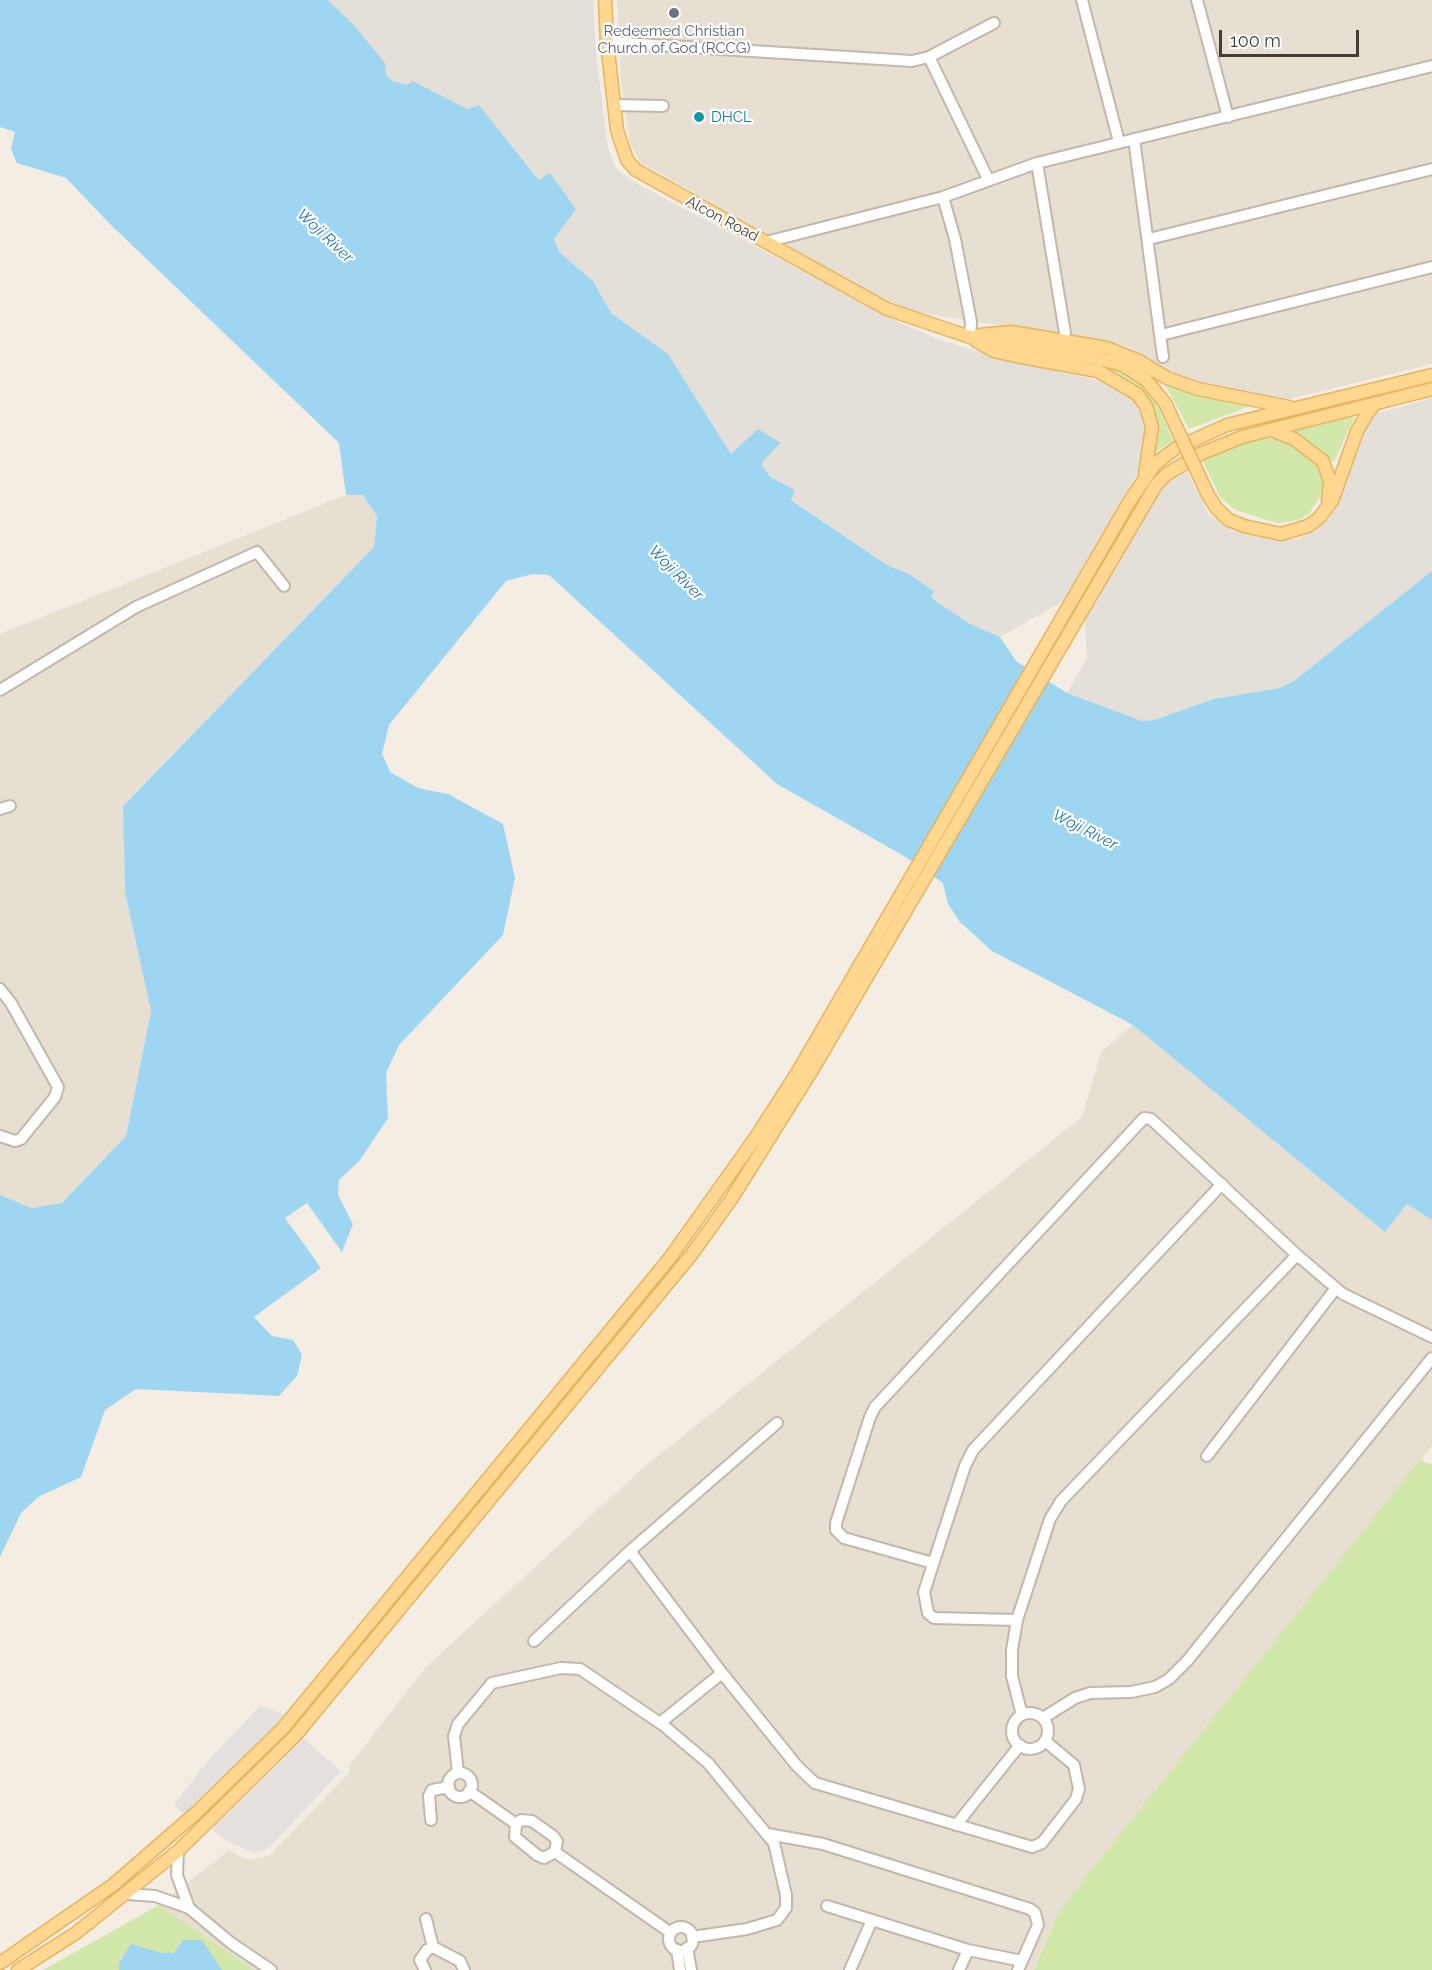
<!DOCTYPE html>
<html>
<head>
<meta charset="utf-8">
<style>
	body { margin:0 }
	#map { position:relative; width:1432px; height:1970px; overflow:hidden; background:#f3ede4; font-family:Raleway,sans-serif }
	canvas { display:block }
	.scale { position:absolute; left:1219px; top:30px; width:140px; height:27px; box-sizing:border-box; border:3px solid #453d34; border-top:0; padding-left:8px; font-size:18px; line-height:21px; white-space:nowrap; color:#453d34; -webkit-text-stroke:4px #fff; paint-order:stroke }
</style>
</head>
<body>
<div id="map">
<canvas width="1432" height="1970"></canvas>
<div class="scale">100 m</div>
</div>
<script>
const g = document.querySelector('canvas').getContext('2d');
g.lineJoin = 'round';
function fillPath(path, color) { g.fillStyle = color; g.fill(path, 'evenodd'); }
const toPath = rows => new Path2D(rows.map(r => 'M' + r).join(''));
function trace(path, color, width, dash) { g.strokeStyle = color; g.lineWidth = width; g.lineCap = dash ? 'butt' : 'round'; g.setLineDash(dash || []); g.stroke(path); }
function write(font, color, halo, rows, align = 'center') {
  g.font = font + ' Raleway,sans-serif'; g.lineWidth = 4.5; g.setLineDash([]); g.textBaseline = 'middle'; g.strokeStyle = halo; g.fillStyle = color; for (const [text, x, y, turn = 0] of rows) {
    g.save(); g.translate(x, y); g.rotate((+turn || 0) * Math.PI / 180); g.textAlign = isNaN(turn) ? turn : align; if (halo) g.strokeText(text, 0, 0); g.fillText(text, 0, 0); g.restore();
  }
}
fillPath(toPath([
	[617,0,1432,0,1432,364,1289,399,1202,385,1172,375,1129,347,1114,343,921,313,907,309,872,293,640,162,630,144,621,82],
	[346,495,363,495,377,516,374,547,123,805,125,892,151,1011,126,1136,62,1203,32,1208,0,1195,0,634],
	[1133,1025,1385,1232,1407,1204,1432,1220,1432,1446,1088,1874,1058,1914,1034,1970,254,1970,159,1905,229,1850,247,1860,269,1856,350,1772,349,1766,426,1667,644,1467,1082,1117,1101,1052]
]), '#e7dfd2');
fillPath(toPath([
	[328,0,593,0,596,54,608,148,616,168,630,180,900,323,941,340,1007,361,1102,381,1132,399,1141,411,1147,428,1141,467,1063,601,1000,637,970,624,930,598,934,591,909,574,887,565,791,499,795,490,771,476,762,466,763,461,781,444,731,454,668,354,611,313,593,281,560,253,554,239,551,174,540,180,479,105,467,109,413,81,407,85,393,81,386,75,384,63,353,24],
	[1432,398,1432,571,1294,682,1280,688,1214,699,1154,720,1142,721,1067,693,1087,658,1085,618,1162,486,1170,480,1187,471,1209,515,1232,531,1274,540,1297,539,1316,530,1329,519,1339,498,1359,437,1372,415]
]), '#e4dfd9');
fillPath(toPath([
	[1093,365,1116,369,1139,382,1156,402,1173,440,1156,452,1134,386,1115,374],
	[1163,381,1237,401,1248,407,1189,429],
	[1351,417,1354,418,1334,462,1329,460,1296,431],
	[1268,438,1285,441,1309,455,1320,468,1324,485,1321,495,1309,514,1298,520,1277,523,1235,510,1220,497,1202,460,1228,448],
	[1420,1460,1432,1465,1432,1970,1034,1970,1058,1914,1088,1874],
	[159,1905,254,1970,43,1970]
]), '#d2e8ab');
fillPath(toPath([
	[260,1706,286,1715,233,1771,185,1815,174,1805,206,1763],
	[304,1739,341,1771,270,1847,254,1853,227,1841,212,1829]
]), '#e3e0dd');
fillPath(toPath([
	[0,0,328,0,353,24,385,63,386,75,393,81,407,85,413,81,467,109,479,105,539,180,550,173,576,209,554,239,560,253,593,281,611,313,668,354,731,454,758,429,781,443,763,461,762,466,771,477,795,490,791,500,887,565,909,574,934,591,931,598,970,624,1000,637,1016,661,1067,693,1142,721,1154,720,1214,699,1280,688,1294,681,1432,571,1432,1220,1407,1204,1385,1232,1133,1025,992,951,960,922,948,904,943,883,904,856,777,784,549,575,533,574,506,581,389,725,382,754,390,772,418,788,448,794,503,824,515,878,503,935,399,1045,386,1073,388,1118,360,1160,339,1180,338,1195,353,1224,342,1252,307,1203,285,1218,321,1268,254,1317,272,1336,293,1340,302,1354,297,1376,279,1396,136,1389,105,1410,81,1477,38,1497,21,1513,0,1557,0,1195,32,1208,62,1203,126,1136,151,1011,125,892,123,806,374,547,377,516,363,495,346,495,339,443,111,225,66,178,17,163,11,149,15,132,0,127],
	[183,1940,202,1940,222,1970,119,1970,119,1963,131,1944,162,1953,174,1953]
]), '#9ed6f2');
const minor = toPath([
	[1082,0,1119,142],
	[1197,0,1228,117],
	[607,42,912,61,929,57,994,23],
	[929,57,988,179],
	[614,105,663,106],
	[1134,139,1163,357],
	[1037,163,1065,333],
	[943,197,955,239,971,322,970,337],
	[1149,239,1432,169],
	[766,242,943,197,1037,163,1432,66],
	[1161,335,1432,267],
	[0,690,136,607,257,552,284,586],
	[0,809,10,806],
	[0,989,11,1003,58,1087,55,1097,21,1139,15,1141,0,1136],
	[1207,1456,1336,1288],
	[630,1551,722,1673,797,1766,815,1783,1032,1847,1042,1843,1076,1799,1079,1789,1074,1765,1045,1741],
	[933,1563,844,1538,836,1530,836,1523,870,1417,875,1407,1144,1118,1151,1119,1297,1255,1343,1294,1432,1337],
	[1017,1620,934,1618,928,1613,924,1592,965,1466,973,1450,1222,1184],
	[534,1641,630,1551,777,1423],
	'1012 1731a18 18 0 1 1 36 0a18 18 0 1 1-36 0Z',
	[1022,1715,1012,1676,1012,1650,1017,1620,1050,1519,1061,1501,1297,1255],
	[1043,1718,1075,1698,1090,1693,1131,1692,1155,1687,1169,1679,1187,1661,1432,1358],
	[660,1723,722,1673],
	[458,1773,454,1736,458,1724,492,1683,561,1668,580,1669,663,1725,708,1763,774,1843,786,1895,786,1908,777,1920,747,1929,692,1937],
	'448 1785a12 12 0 1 1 24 0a12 12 0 1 1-24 0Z',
	[469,1791,516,1824],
	[431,1820,429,1796,432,1790,449,1787],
	[521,1820,532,1821,553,1836,557,1841,555,1852,544,1858,537,1855,515,1837,516,1824,521,1820],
	[956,1825,1020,1745],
	[768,1834,823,1844,1030,1909,1035,1913,1038,1925,1018,1970],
	[178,1851,177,1875,189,1908],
	[555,1852,671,1933],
	[127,1894,155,1896,189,1908,231,1943,271,1970],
	[827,1906,968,1950,1022,1961],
	[426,1919,433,1947],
	'669 1939a12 12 0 1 1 24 0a12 12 0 1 1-24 0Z',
	[687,1948,691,1970],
	[677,1950,680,1970],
	[425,1970,420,1960,427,1950,433,1947,460,1961,464,1970],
	[850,1970,872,1920],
	[959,1970,968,1950]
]);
const major = toPath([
	[605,0,607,42,617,130,627,160,636,170,887,309,970,337,1091,357,1123,365,1146,380,1165,403],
	[980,335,1011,332,1107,348,1137,360,1167,378,1198,389,1289,407],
	[976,341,994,351,1016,356,1098,371,1137,394,1146,406,1152,427,1145,475],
	[1271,430,1294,439,1323,461,1330,482,1328,501],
	[1208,495,1217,509,1229,520,1244,526,1281,534,1308,526,1319,518,1332,501,1357,431,1368,412,1376,403],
	[0,1963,113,1885,197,1812,283,1728,669,1259,756,1137,797,1073,1131,499,1155,464,1176,448,1227,425,1432,375],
	[18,1970,76,1933,178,1851,295,1736,692,1254,732,1198,814,1067,1156,485,1167,474,1200,454,1242,437,1432,389]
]);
trace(minor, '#c1b7aa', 14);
trace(major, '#e6b35e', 15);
trace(minor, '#fff', 10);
trace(major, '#ffd791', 12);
const majorBridge = toPath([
	[1165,403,1208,495]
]);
trace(majorBridge, '#e6b35e', 15, []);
trace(majorBridge, '#ffd791', 12);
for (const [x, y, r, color] of [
	[674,13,6,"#6b7280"],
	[699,117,6,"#0f9aa8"]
]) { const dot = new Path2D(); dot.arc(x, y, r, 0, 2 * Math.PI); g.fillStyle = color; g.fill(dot); trace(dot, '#fff', 2); }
write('15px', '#5b616d', '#fff', [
	["Redeemed Christian",674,31],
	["Church of God (RCCG)",674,48]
]);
write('15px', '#0d838f', '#fff', [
	["DHCL",711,117]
], 'left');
write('15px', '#453d34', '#fff', [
	["Alcon Road",722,219,28]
]);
write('italic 16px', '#2878a3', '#fff', [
	["Woji River",325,236,43],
	["Woji River",676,573,45],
	["Woji River",1085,830,27]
]);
</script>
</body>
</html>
